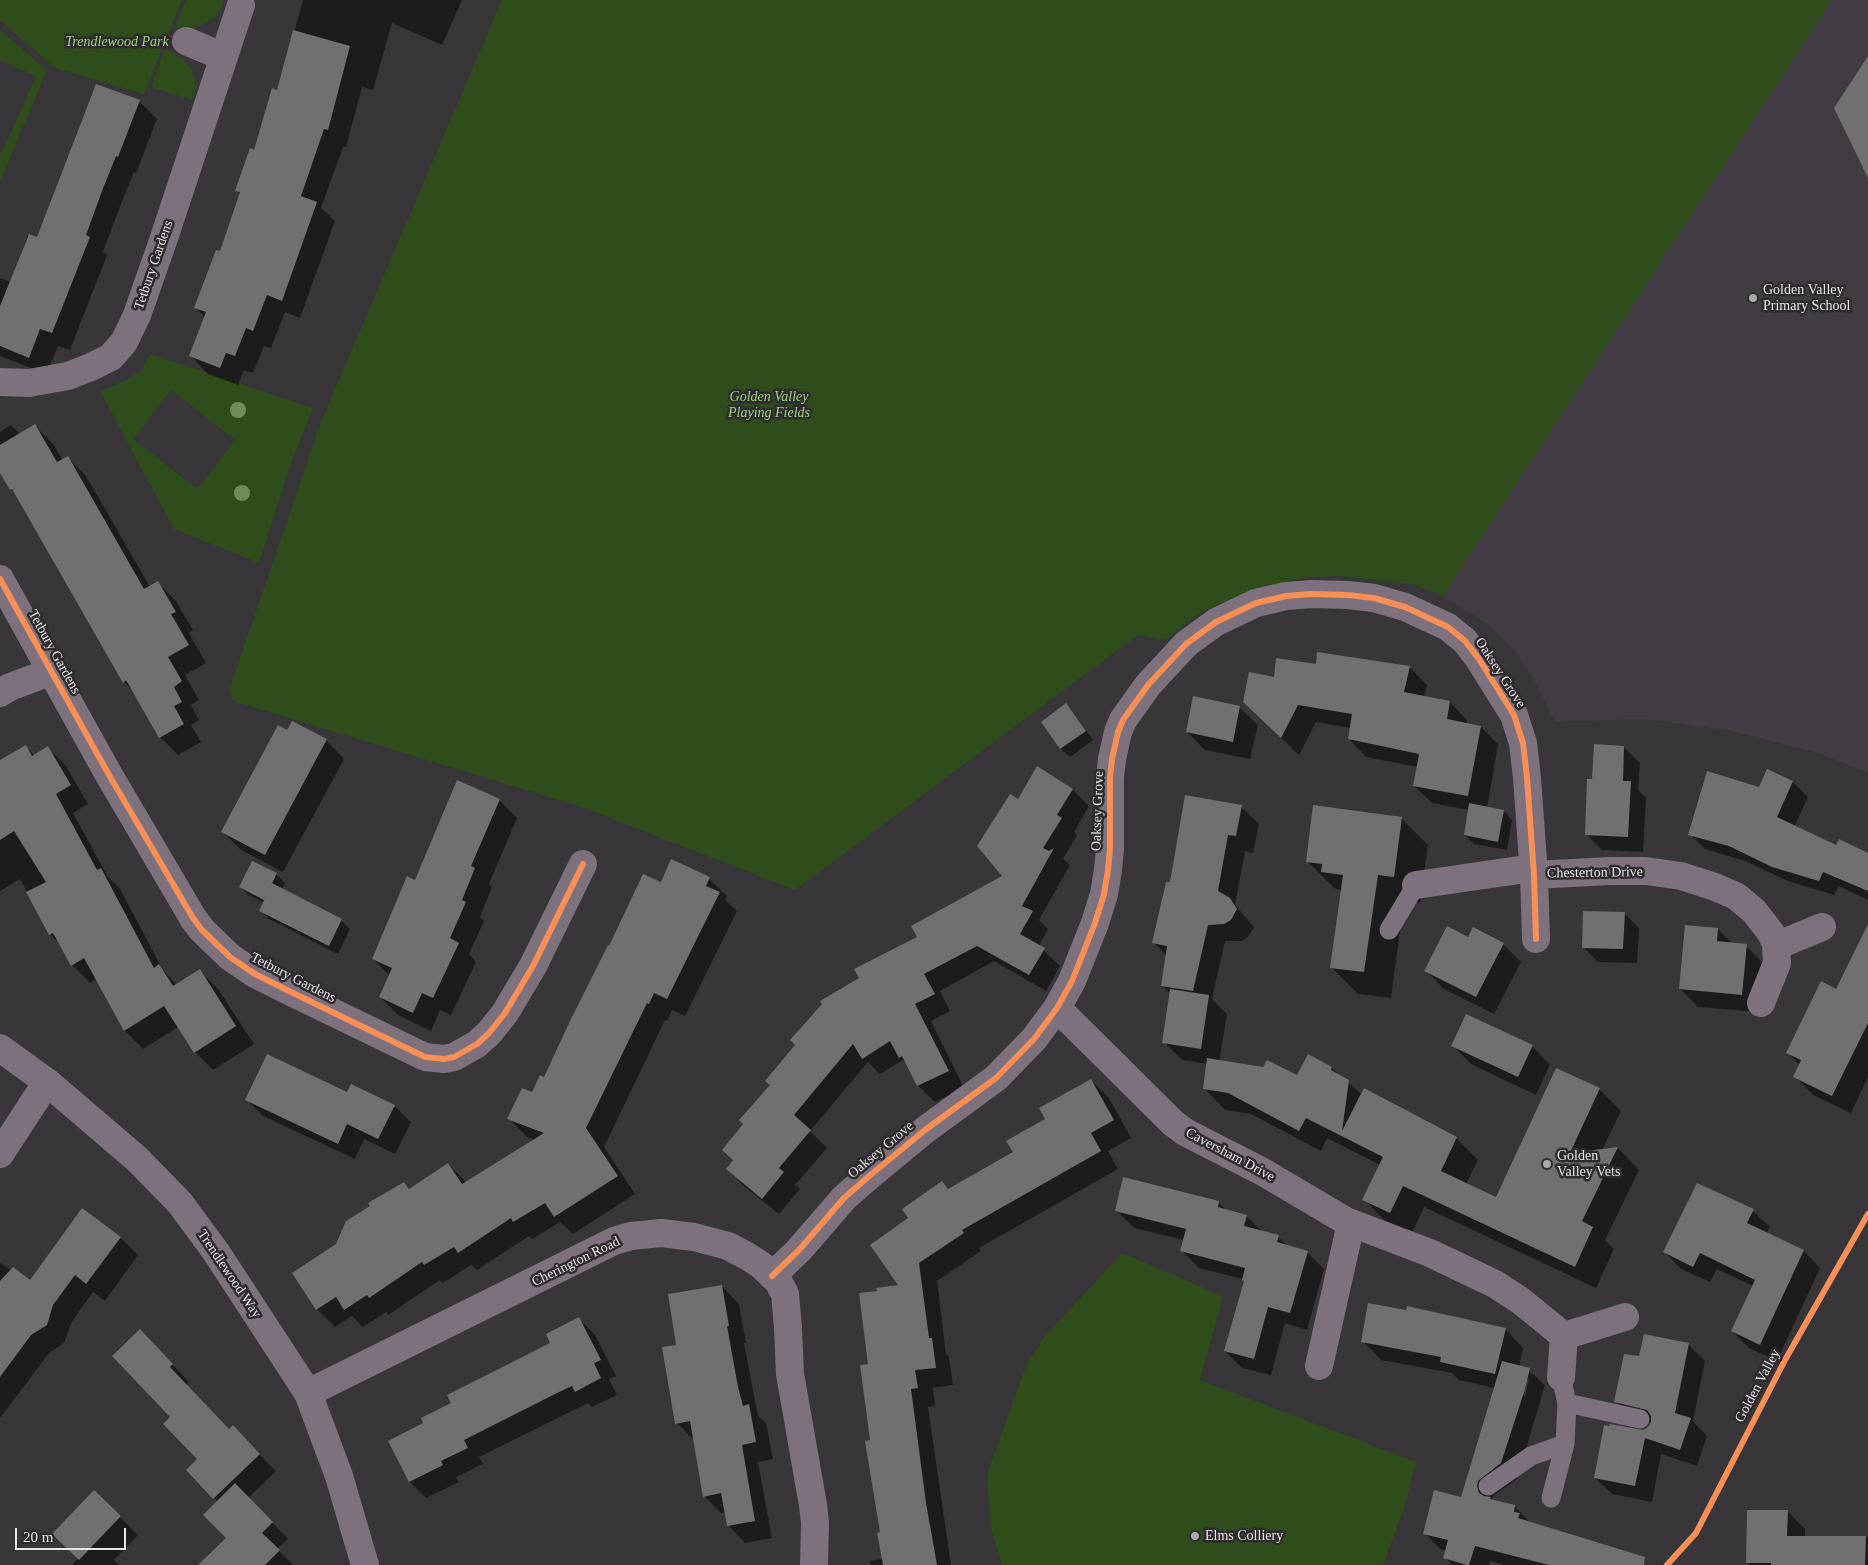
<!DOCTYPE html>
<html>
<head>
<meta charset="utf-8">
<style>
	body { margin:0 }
	#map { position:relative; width:1868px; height:1565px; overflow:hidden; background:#383638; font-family:"Times New Roman",serif }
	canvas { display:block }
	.scale { position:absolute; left:15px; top:1528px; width:111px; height:22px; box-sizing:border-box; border:2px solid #e6e4e6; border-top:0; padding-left:6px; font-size:15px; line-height:18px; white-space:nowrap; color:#e6e4e6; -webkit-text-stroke:4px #2f2b2f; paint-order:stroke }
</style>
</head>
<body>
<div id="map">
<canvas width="1868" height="1565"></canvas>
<div class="scale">20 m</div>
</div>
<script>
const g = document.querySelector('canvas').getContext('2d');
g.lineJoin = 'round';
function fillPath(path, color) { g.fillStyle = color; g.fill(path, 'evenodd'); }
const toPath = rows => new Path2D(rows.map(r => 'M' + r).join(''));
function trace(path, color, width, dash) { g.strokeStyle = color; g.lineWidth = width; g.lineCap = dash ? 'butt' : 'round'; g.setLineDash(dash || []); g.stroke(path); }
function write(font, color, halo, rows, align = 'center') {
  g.font = font + ' "Times New Roman",serif'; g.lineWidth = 5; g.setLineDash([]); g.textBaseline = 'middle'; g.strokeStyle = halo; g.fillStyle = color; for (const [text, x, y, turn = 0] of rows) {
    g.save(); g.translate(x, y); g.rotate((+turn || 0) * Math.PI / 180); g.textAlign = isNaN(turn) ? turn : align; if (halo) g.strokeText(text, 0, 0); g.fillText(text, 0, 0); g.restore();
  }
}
fillPath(toPath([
	[1832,0,1868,0,1868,773,1818,753,1727,730,1642,719,1555,722,1536,683,1516,652,1489,625,1443,596]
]), '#433b43');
fillPath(toPath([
	[0,0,182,0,144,94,55,68,0,20],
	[186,0,220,0,224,1,221,9,214,18,196,27,175,27],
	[502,0,1832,0,1443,596,1413,584,1341,576,1301,578,1247,592,1199,613,1165,640,1138,635,795,890,582,807,233,701,229,690,321,422],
	[0,30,47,70,0,181,0,152,2,152,36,76,0,60],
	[165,49,182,58,192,70,196,86,192,100,151,87],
	[150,354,313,408,291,463,259,563,174,529,100,391,126,380,141,371],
	[171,390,235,440,197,489,133,439],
	[1122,1253,1223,1296,1200,1380,1416,1462,1405,1505,1383,1565,1002,1565,991,1528,987,1474,1026,1366,1044,1337]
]), '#2e4d1b');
fillPath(toPath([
	[303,0,462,0,442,45,392,23,373,90,362,87,346,147,343,147,321,208,335,221,300,318,285,312,271,348,264,346,253,373,244,370,238,385,208,374,190,355,205,317,195,307,221,253,240,194,237,190,255,152,278,91],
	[139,101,157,119,136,173,134,172,119,209,103,252,107,255,70,350,58,346,46,374,0,356,0,278,10,282,28,235,38,239],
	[11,425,20,434,35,426,53,444,63,461,68,458,86,476,150,587,158,583,176,601,193,630,189,633,206,663,185,675,199,700,191,705,199,720,191,725,201,742,178,755,160,737,134,692,124,682,19,497,11,489,0,471,0,432],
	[1317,665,1409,667,1427,685,1424,697,1450,702,1467,720,1466,724,1481,727,1498,744,1487,808,1504,811,1512,820,1507,850,1474,844,1465,835,1469,810,1432,803,1414,786,1418,767,1366,757,1349,739,1351,728,1316,722,1299,755,1262,719,1275,679],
	[1066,705,1074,714,1093,740,1070,757,1061,749,1042,722],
	[1239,707,1258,725,1250,759,1205,750,1187,732],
	[288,732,326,740,344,759,283,872,241,850,223,832],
	[25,746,35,756,48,748,66,766,88,804,73,813,108,877,119,887,163,970,177,985,200,971,218,989,254,1044,213,1070,195,1052,178,1027,143,1049,125,1031,97,979,90,983,72,965,60,944,50,934,20,879,0,891,0,761],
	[1624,747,1640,763,1638,790,1646,798,1643,852,1602,850,1586,834,1594,780],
	[1767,771,1793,782,1808,797,1794,827,1837,847,1868,855,1868,900,1839,886,1834,895,1788,881,1745,861,1705,849,1690,834,1760,788],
	[1073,790,1089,806,1074,832,1077,835,1063,859,1070,865,1039,920,1048,929,1039,946,1060,966,1046,991,994,961,940,991,950,1011,931,1021,964,1088,935,1102,918,1086,908,1065,903,1060,880,1074,868,1062,810,1131,827,1148,795,1185,800,1189,779,1214,744,1186,727,1169,861,979,1004,877,1018,800],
	[499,800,517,818,489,884,492,887,480,917,484,921,469,954,476,962,451,1015,440,1010,431,1031,398,1015,380,997,390,976,373,959,416,881],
	[1241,807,1259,824,1253,853,1245,851,1235,905,1254,927,1248,937,1242,941,1225,941,1212,999,1227,1014,1219,1062,1297,1077,1308,1056,1332,1068,1362,1095,1456,1138,1478,1160,1466,1184,1496,1198,1557,1069,1599,1089,1621,1111,1602,1150,1618,1148,1639,1170,1605,1240,1614,1249,1596,1288,1424,1207,1412,1233,1385,1221,1364,1199,1380,1165,1327,1138,1321,1151,1251,1114,1225,1110,1204,1088,1208,1064,1182,1060,1164,1042,1171,994,1162,986,1167,956,1153,942,1171,884],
	[1401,818,1428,845,1420,903,1404,901,1391,998,1358,994,1331,967,1342,891,1334,888,1307,861],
	[276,874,285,883,282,890,341,920,350,929,338,954,269,919,260,910,264,903,249,895,240,887],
	[709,879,727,896,725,900,737,911,685,1016,672,1010,667,1021,665,1020,604,1147,635,1194,573,1234,560,1222,532,1239,529,1236,477,1270,471,1265,443,1283,440,1280,388,1315,386,1312,363,1327,352,1316,335,1327,317,1309,337,1245,404,1183,410,1189,448,1164,467,1183,535,1140,527,1137,509,1119,545,1079,610,947,661,884],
	[1624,913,1639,928,1637,963,1598,962,1583,947],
	[1718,929,1733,944,1746,946,1764,964,1760,1012,1698,1007,1680,989],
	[1469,939,1503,944,1521,962,1494,1014,1444,989,1426,971],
	[1868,967,1868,1077,1851,1113,1813,1095,1795,1076,1800,1065,1788,1053,1837,991],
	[1453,1046,1532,1046,1550,1065,1536,1095,1471,1064],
	[1091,1080,1109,1098,1131,1138,1108,1151,1118,1169,979,1248,981,1251,937,1281,946,1354,949,1357,953,1385,933,1388,935,1406,928,1407,951,1565,871,1565,870,1561,883,1559,872,1441,870,1365,878,1292,900,1286,910,1218,942,1183,949,1190,1014,1153,1047,1119],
	[347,1094,394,1106,411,1122,395,1154,364,1139,355,1159,263,1116,247,1100],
	[1218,1202,1227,1211,1246,1216,1263,1232,1278,1236,1288,1247,1307,1252,1324,1269,1307,1330,1285,1323,1271,1375,1242,1368,1225,1351,1245,1281,1243,1279,1199,1268,1182,1251,1184,1240,1134,1228,1116,1210],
	[1753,1211,1770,1227,1766,1234,1804,1251,1820,1268,1777,1361,1749,1348,1732,1331,1753,1286,1717,1269,1710,1282,1681,1269,1665,1252],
	[120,1237,138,1255,105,1301,93,1292,71,1323,64,1343,49,1353,0,1418,0,1263,30,1282],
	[722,1286,739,1304,746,1343,744,1343,758,1416,766,1423,773,1459,758,1462,772,1538,745,1543,728,1525,726,1513,721,1513,704,1496,694,1440,677,1423,677,1346],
	[579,1319,595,1335,616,1376,609,1379,617,1395,592,1407,588,1403,479,1457,483,1464,456,1477,459,1482,426,1498,410,1482,390,1441,425,1424,452,1404,552,1343],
	[1505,1329,1523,1348,1519,1367,1529,1370,1545,1385,1517,1479,1493,1496,1492,1500,1515,1507,1530,1522,1631,1565,1505,1565,1490,1561,1489,1565,1452,1565,1445,1557,1447,1551,1440,1549,1425,1533,1462,1498,1495,1388,1459,1380,1452,1373,1381,1360,1363,1341],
	[1526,1379,1529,1379,1525,1396,1522,1395],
	[1688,1344,1705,1361,1693,1421,1707,1436,1697,1466,1661,1454,1652,1502,1612,1494,1595,1478,1643,1431,1649,1428,1652,1423,1632,1418,1616,1401,1640,1358],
	[157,1348,189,1382,186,1385,229,1430,249,1444,276,1471,248,1498,288,1539,277,1549,293,1565,225,1565,227,1538,218,1502,188,1470,199,1459,172,1417],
	[94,1492,138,1535,114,1560,119,1565,72,1565,78,1558],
	[1787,1511,1805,1529,1805,1537,1868,1537,1868,1565,1750,1565,1748,1563]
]), '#0007');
fillPath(toPath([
	[293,30,350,46,328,130,324,129,301,196,317,202,282,301,267,295,253,331,246,328,235,356,226,353,220,368,189,356,206,312,194,308,216,250,220,251,240,192,235,191,250,148,254,150,272,88,277,90],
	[1868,56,1868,178,1834,108],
	[96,84,140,100,118,157,116,156,102,191,86,235,90,237,52,333,40,329,29,358,0,346,0,306,29,234,37,237],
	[35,424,57,462,68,456,144,589,158,581,176,612,171,614,189,645,168,657,182,681,174,687,182,702,174,706,184,724,159,738,126,680,123,683,12,489,10,490,0,473,0,445],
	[1317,652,1410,666,1404,692,1450,701,1447,719,1481,726,1468,796,1413,786,1419,754,1348,739,1352,714,1298,705,1281,738,1243,702,1249,672,1274,677,1276,658,1316,664],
	[1193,696,1240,706,1233,742,1186,732],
	[1066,703,1086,731,1060,749,1041,722],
	[292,721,327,739,265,855,221,832,278,725,287,730],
	[1594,744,1624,746,1623,781,1631,781,1628,837,1585,835,1587,779,1592,779],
	[26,745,32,756,48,746,71,785,56,794,97,870,101,868,154,968,159,964,173,986,200,969,236,1026,194,1053,164,1006,124,1031,84,958,71,966,53,933,49,935,26,892,46,882,14,831,0,840,0,760],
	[1037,766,1073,789,1057,815,1062,818,1043,848,1049,851,1054,848,1022,906,1033,911,1020,934,1045,948,1029,975,977,946,924,974,935,994,915,1004,949,1071,917,1086,902,1056,899,1058,890,1041,862,1059,853,1044,794,1115,811,1130,779,1168,784,1172,762,1199,726,1169,733,1160,722,1150,743,1124,739,1120,770,1085,765,1081,795,1045,790,1040,822,1004,820,1001,859,978,854,969,917,937,911,926,1002,876,977,846,1010,794,1018,799],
	[1767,769,1793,781,1777,817,1836,845,1839,839,1868,853,1868,891,1823,872,1819,881,1772,867,1729,846,1688,835,1707,771,1759,787],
	[457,780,500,799,471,866,475,868,462,900,466,902,450,938,459,943,433,998,422,993,413,1013,379,997,392,968,372,959,407,876,415,880],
	[1185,795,1242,805,1236,836,1228,835,1218,891,1230,898,1237,909,1231,920,1224,924,1208,925,1193,991,1161,986,1167,946,1152,943,1166,882,1170,882],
	[1469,803,1504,810,1498,842,1464,835],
	[1313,805,1402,817,1394,877,1378,875,1364,972,1330,968,1343,875,1321,872,1322,864,1306,862],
	[671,859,710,877,706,886,720,892,667,999,654,993,649,1004,647,1003,586,1128,618,1176,554,1217,545,1203,513,1222,511,1218,458,1253,454,1247,424,1265,422,1262,369,1298,367,1295,344,1310,336,1297,316,1310,292,1273,336,1244,346,1221,370,1206,368,1203,404,1182,409,1189,448,1163,462,1184,544,1133,507,1119,522,1088,532,1092,540,1075,544,1077,571,1019,608,945,609,946,643,874,661,882],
	[252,861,277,873,264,900,239,887],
	[272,883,342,919,329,946,259,911],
	[1583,911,1625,912,1623,949,1582,948],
	[1868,924,1868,1023,1832,1096,1793,1077,1801,1060,1786,1053,1821,981,1836,989],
	[1685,925,1718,928,1717,941,1747,944,1742,995,1679,989],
	[1447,926,1468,937,1473,927,1504,943,1476,997,1424,971],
	[1170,989,1209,995,1201,1049,1162,1043],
	[1466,1014,1533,1045,1518,1077,1451,1046],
	[267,1054,347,1092,351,1084,395,1105,378,1139,347,1124,338,1144,245,1100],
	[1308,1054,1332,1067,1331,1070,1349,1080,1342,1131,1364,1088,1457,1137,1441,1171,1496,1197,1556,1068,1600,1088,1570,1153,1618,1147,1582,1221,1593,1227,1575,1267,1403,1186,1390,1213,1362,1200,1383,1157,1306,1118,1299,1131,1228,1093,1203,1089,1207,1058,1263,1067,1267,1060,1297,1075],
	[1091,1079,1114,1120,1091,1133,1101,1151,962,1230,964,1233,919,1263,929,1338,932,1338,936,1368,915,1370,918,1388,911,1389,926,1503,937,1565,883,1565,877,1533,880,1532,865,1441,870,1440,860,1365,868,1364,859,1293,877,1291,876,1288,898,1285,870,1245,908,1218,902,1209,942,1181,948,1189,1013,1152,1006,1141,1045,1119,1039,1108],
	[1123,1177,1219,1201,1218,1207,1247,1215,1244,1226,1279,1235,1277,1242,1308,1251,1290,1313,1268,1307,1254,1359,1224,1351,1244,1281,1242,1280,1245,1268,1180,1251,1186,1229,1115,1211],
	[1697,1183,1754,1209,1747,1223,1804,1250,1760,1345,1731,1331,1755,1280,1700,1253,1693,1267,1663,1252],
	[82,1208,121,1237,86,1284,75,1275,53,1305,47,1325,31,1335,0,1377,0,1281,13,1267,30,1280],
	[722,1285,729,1326,727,1326,738,1387,743,1406,749,1404,756,1442,742,1445,755,1521,727,1526,721,1493,703,1497,690,1421,675,1424,662,1347,676,1345,668,1294],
	[1368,1303,1406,1310,1407,1306,1506,1328,1495,1374,1440,1362,1441,1357,1361,1342],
	[579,1317,601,1360,594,1363,601,1378,575,1392,572,1386,557,1393,464,1440,468,1448,441,1461,443,1465,409,1482,388,1441,423,1423,421,1418,451,1403,447,1395,550,1343,546,1334],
	[140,1329,173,1364,170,1367,229,1429,233,1425,260,1454,213,1499,186,1470,197,1459,163,1424,170,1417,112,1356],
	[1644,1334,1689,1343,1675,1413,1691,1418,1680,1450,1645,1438,1635,1486,1594,1478,1604,1425,1609,1426,1610,1424,1643,1430,1648,1427,1651,1422,1651,1416,1647,1410,1614,1402,1624,1354,1639,1356],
	[1502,1361,1530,1368,1525,1389,1501,1463,1478,1481,1477,1486,1479,1493,1484,1496,1491,1497,1490,1499,1515,1505,1514,1512,1520,1513,1518,1518,1645,1557,1644,1565,1549,1565,1475,1546,1469,1565,1467,1565,1443,1558,1448,1540,1423,1534,1434,1490,1461,1497],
	[235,1483,273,1522,262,1533,280,1550,265,1565,198,1565,226,1538,203,1515],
	[94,1490,121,1516,79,1560,52,1534],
	[1747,1510,1788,1510,1787,1536,1866,1536,1865,1565,1771,1565,1771,1563,1746,1563]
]), '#717071');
trace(toPath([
	[1389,930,1416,885],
	[1567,1403,1640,1419],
	[1488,1486,1531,1456,1565,1444],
	[1551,1498,1565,1444,1567,1403,1561,1377]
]), '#7c717c', 19);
trace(toPath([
	[186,41,224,57],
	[0,382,29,383,68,376,91,367,111,357,124,342,137,315,164,238,241,5],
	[0,579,109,775,193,918,202,930,230,957,255,974,291,992,425,1057,444,1059,454,1057,477,1044,489,1033,505,1013,533,966,583,864],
	[0,693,10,687,50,672],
	[1534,875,1610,871,1646,871,1681,876,1715,887,1736,896,1754,911,1771,933,1776,944,1777,963,1761,1003],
	[1416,885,1533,868],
	[1776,946,1822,927],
	[1057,1008,1173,1123,1185,1132,1263,1172,1346,1221,1430,1253,1495,1284,1521,1301,1564,1336,1625,1317],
	[0,1154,47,1082],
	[772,1276,799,1250,844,1198,868,1177,925,1130,996,1078,1034,1039,1057,1008,1072,981,1095,923,1104,894,1108,870,1110,849,1110,778,1112,759,1118,732,1123,720,1148,685,1186,644,1216,622,1237,612,1256,603,1286,596,1311,594,1348,595,1374,598,1405,607,1448,627,1465,641,1479,659,1514,715,1523,743,1527,778,1534,875,1536,939],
	[1319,1366,1351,1223],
	[1561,1377,1564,1336],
	[308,1393,614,1241,631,1236,661,1233,694,1237,728,1246,747,1256,761,1265,778,1281,785,1294,788,1328,790,1374,813,1505,815,1523,814,1565]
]), '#7c717c', 28);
trace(toPath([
	[0,1048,47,1082,137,1159,180,1203,216,1252,308,1393,339,1476,365,1565]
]), '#7c717c', 28);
trace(toPath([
	[0,579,109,775,193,918,202,930,230,957,255,974,291,992,425,1057,444,1059,454,1057,477,1044,489,1033,505,1013,533,966,583,864],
	[772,1276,799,1250,844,1198,868,1177,925,1130,996,1078,1034,1039,1057,1008,1072,981,1095,923,1104,894,1108,870,1110,849,1110,778,1112,759,1118,732,1123,720,1148,685,1186,644,1216,622,1237,612,1256,603,1286,596,1311,594,1348,595,1374,598,1405,607,1448,627,1465,641,1479,659,1514,715,1523,743,1527,778,1534,875,1536,939],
	[1667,1565,1696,1533,1785,1360,1868,1214]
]), '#f78f57', 6);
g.fillStyle = '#6e8d5d';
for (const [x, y] of [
	[238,410],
	[242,493]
]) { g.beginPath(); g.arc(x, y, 8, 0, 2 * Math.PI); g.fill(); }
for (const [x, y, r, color] of [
	[1753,298,5,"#a9a7a9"],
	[1547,1164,5,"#a9a7a9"],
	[1195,1536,5,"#a9a7a9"]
]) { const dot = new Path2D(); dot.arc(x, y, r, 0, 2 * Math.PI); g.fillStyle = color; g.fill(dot); trace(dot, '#2f2b2f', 2); }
write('italic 14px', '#9ad47b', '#2f2b2f', [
	["Trendlewood Park",117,42],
	["Golden Valley",769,397],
	["Playing Fields",769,413]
]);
write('14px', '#e6e4e6', '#2f2b2f', [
	["Tetbury Gardens",154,265,-71],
	["Tetbury Gardens",54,652,61],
	["Oaksey Grove",1500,673,57],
	["Oaksey Grove",1098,811,-88],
	["Chesterton Drive",1595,873,-1],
	["Tetbury Gardens",293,978,27],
	["Oaksey Grove",881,1150,-40],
	["Caversham Drive",1230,1155,28],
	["Cherington Road",576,1262,-26],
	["Trendlewood Way",229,1274,56],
	["Golden Valley",1758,1386,-62]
]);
write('14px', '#e6e4e6', '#2f2b2f', [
	["Golden Valley",1763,290],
	["Primary School",1763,306],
	["Golden",1557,1156],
	["Valley Vets",1557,1172],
	["Elms Colliery",1205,1536]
], 'left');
</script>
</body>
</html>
